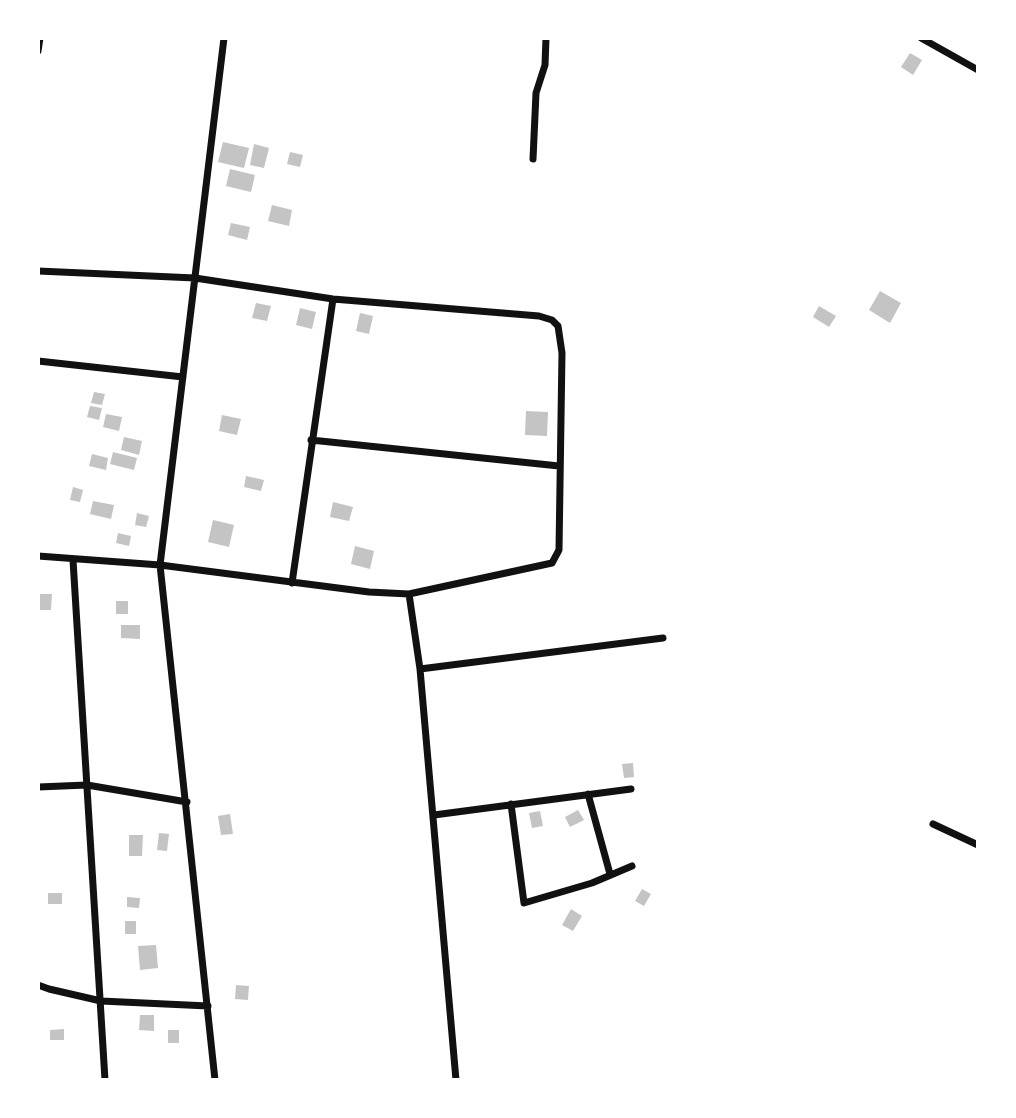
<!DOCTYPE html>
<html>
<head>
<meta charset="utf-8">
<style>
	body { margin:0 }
	#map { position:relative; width:1016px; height:1118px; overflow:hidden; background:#fff; font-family:"Sofia Sans Condensed",sans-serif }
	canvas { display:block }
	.frame { position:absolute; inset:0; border:40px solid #fff; pointer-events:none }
</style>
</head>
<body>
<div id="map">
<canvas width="1016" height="1118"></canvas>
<div class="frame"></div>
</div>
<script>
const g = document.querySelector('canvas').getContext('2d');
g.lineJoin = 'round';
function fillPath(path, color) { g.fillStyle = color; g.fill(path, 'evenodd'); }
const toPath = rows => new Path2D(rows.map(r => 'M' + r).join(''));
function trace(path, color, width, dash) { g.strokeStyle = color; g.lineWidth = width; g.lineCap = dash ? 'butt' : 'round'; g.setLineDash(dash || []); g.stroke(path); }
fillPath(toPath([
	[910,53,922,60,913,75,901,67],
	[223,142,249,148,244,168,218,162],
	[254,144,269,148,264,168,250,165],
	[290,152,303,155,300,167,287,164],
	[230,169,255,175,251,192,226,186],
	[272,205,292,210,289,226,268,221],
	[231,223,250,227,247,240,228,235],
	[880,291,901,303,890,323,869,310],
	[256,303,271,306,267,321,252,318],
	[819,306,836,316,829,327,813,317],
	[300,308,316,312,312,329,296,325],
	[360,313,373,316,369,334,356,331],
	[94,392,105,394,102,405,91,403],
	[90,406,102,408,99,420,87,417],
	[526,411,548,412,547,436,525,435],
	[106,414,122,417,119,431,103,427],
	[222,415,241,419,237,435,219,431],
	[124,437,142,441,139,455,121,450],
	[113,452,137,458,134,470,110,464],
	[92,454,108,458,106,470,89,466],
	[246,476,264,480,261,491,244,487],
	[73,487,83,490,80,502,70,500],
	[93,501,114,505,111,519,90,514],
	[333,502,353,507,349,521,330,517],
	[137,513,149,516,146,527,135,525],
	[213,520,234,525,229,547,208,542],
	[118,533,131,536,129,546,116,543],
	[355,546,374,551,370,569,351,564],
	[40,594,52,594,51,610,39,610],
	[116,601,128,601,128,614,116,614],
	[121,625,140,625,140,639,121,638],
	[633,763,634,777,624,778,622,764],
	[578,810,584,820,570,827,565,817],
	[540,811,543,826,532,828,529,813],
	[230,814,233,834,221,835,218,816],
	[159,833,169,834,167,851,157,850],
	[129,835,143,835,142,856,129,856],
	[642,889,651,894,644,906,635,901],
	[48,893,62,893,62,904,48,904],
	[127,897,140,898,139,908,127,907],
	[571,909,582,916,573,931,562,925],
	[125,921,136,921,136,934,125,934],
	[156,945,158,968,140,970,138,946],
	[236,985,249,986,248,1000,235,999],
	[140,1015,154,1015,154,1031,139,1030],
	[64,1029,64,1040,50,1040,50,1030],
	[168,1030,179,1030,179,1043,168,1043]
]), '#c4c4c4');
trace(toPath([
	[921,38,978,70],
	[38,51,40,38],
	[533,159,536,93,545,65,546,38],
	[38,271,195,278,333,299,539,316,552,320,558,326,562,353,559,550,552,563,409,594,369,592,160,565,38,556],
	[38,361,183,377],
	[311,440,559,466],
	[73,560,105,1080],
	[292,583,333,299],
	[409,594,420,669,456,1080],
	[420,669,663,638],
	[38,787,87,785,187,802],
	[588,794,610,874],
	[511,804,524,903,592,883,632,866],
	[434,815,631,789],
	[933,824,978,845],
	[38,985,49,989,101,1001,208,1006],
	[215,1080,160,565,224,38]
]), '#111', 7);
</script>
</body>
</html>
